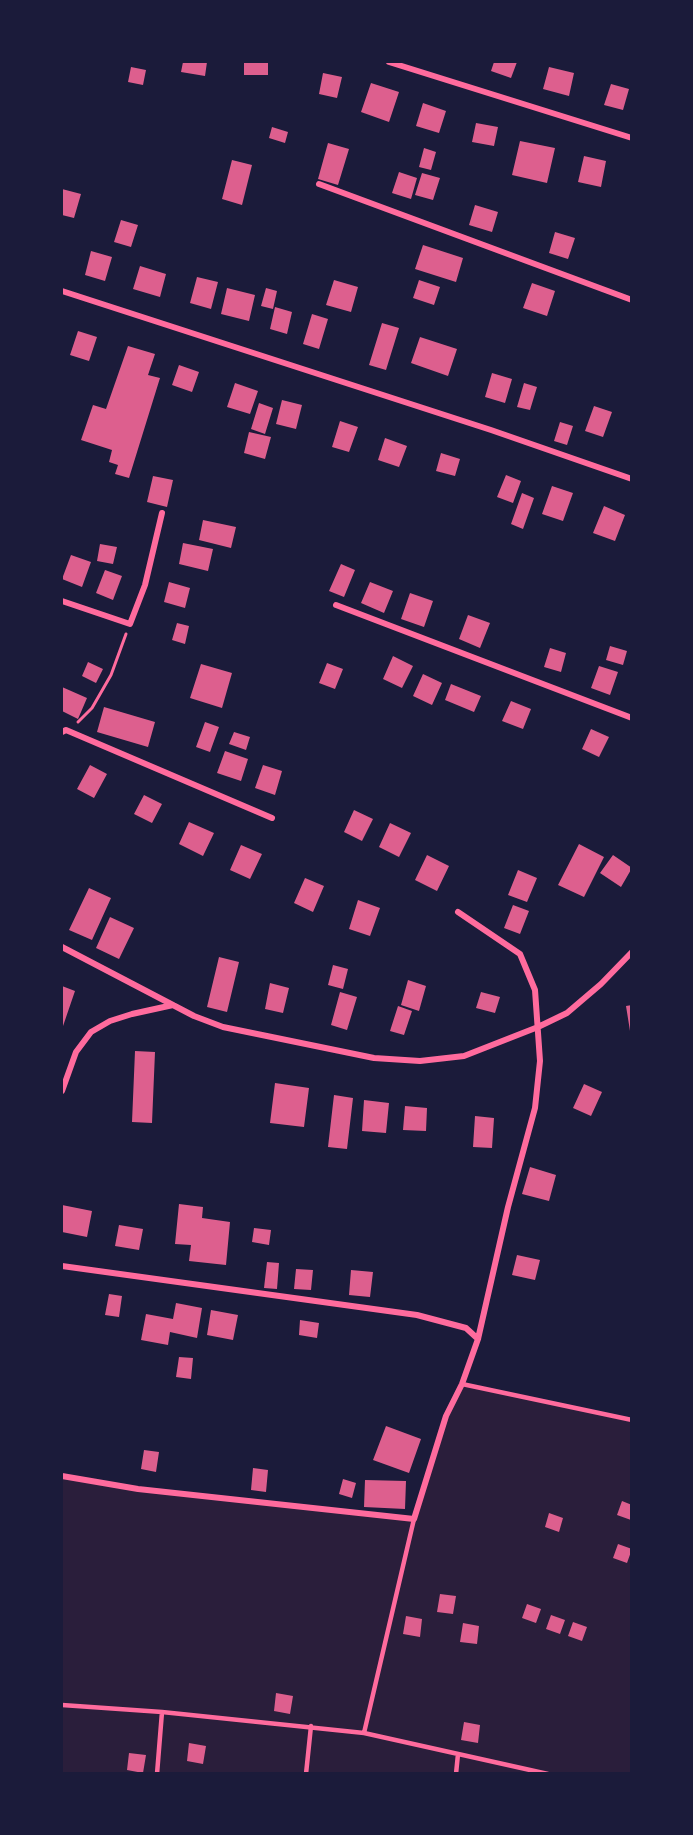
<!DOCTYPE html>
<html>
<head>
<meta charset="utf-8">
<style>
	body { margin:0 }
	#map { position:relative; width:693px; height:1835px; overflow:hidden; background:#1b1b3a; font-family:Literata,serif }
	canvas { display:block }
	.frame { position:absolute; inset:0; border:63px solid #1b1b3a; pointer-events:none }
</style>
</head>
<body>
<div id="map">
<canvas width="693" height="1835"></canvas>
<div class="frame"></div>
</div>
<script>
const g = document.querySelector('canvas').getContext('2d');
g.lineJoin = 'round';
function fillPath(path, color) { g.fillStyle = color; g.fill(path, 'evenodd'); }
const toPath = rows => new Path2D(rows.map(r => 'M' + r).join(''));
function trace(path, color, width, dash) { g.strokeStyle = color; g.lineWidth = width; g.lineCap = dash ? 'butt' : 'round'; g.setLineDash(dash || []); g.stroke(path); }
fillPath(toPath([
	[462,1384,631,1420,631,1773,62,1773,62,1476,138,1489,413,1519,446,1416]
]), '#2a1e3b');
fillPath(toPath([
	[183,62,207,62,205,76,181,72],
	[244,62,268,62,268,75,244,75],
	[494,62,517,62,511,78,491,71],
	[131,67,146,70,143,85,128,82],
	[549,67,574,73,569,96,543,89],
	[323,73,342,77,337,98,319,94],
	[371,83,399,92,389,122,361,112],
	[611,84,629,89,623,110,604,105],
	[423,103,446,111,439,133,416,126],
	[476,123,498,127,494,146,472,142],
	[272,127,288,132,285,143,269,138],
	[520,141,555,148,547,183,512,175],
	[328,143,349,149,338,185,318,179],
	[424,148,436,152,431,170,419,167],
	[584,156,606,161,601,187,578,182],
	[232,160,252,165,242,205,222,199],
	[399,172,417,178,411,199,392,193],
	[422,173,440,178,433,200,415,195],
	[62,189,81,194,74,218,62,215],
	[475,205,498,212,492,232,469,225],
	[121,220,138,225,131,247,114,242],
	[555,232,575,238,568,259,549,253],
	[423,245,463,258,456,282,415,269],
	[91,251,112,257,105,281,85,275],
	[140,266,166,274,160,297,133,289],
	[197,277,218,282,211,309,190,303],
	[334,280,358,287,351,312,326,305],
	[419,280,440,287,434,305,413,298],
	[532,283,555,291,547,316,523,308],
	[227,288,255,295,249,321,221,314],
	[266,288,277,291,273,309,261,306],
	[275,307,292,312,287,334,270,329],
	[312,314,328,319,319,349,303,344],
	[382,323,399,328,386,370,369,365],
	[78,331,97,337,89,361,70,355],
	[420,337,457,349,448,376,411,363],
	[128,346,155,354,148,375,160,378,129,478,115,474,118,465,109,462,112,450,81,440,93,405,106,409],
	[179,365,199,372,192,392,172,385],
	[492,373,512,379,505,403,485,397],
	[235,383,258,391,250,414,227,407],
	[524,383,537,387,530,410,517,407],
	[282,400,302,405,296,429,276,424],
	[259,403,273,408,265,434,251,429],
	[594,406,612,412,603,437,585,431],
	[340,421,358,427,349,452,332,447],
	[560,422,573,426,567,445,554,441],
	[249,432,271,437,265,459,244,453],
	[385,438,407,446,399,467,378,460],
	[441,453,460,459,455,476,436,471],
	[506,475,521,481,513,503,497,497],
	[153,476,173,480,167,507,147,502],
	[552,486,573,493,563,521,542,514],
	[522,493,534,498,523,529,511,524],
	[604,506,625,515,615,541,593,533],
	[203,520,236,527,231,548,199,540],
	[183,543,213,549,208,571,179,564],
	[100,544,117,547,113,564,97,561],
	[71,555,91,562,82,587,62,579],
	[341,564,355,570,344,597,329,591],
	[105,570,122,576,113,600,96,593],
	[169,582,190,588,185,608,164,602],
	[370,582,393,591,384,613,361,603],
	[410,593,433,601,424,627,401,619],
	[468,615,490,623,480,648,459,639],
	[177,623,189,626,185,644,172,640],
	[610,646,627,651,623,665,606,660],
	[550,648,566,653,561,672,544,667],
	[393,656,413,666,402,688,383,679],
	[88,662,103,669,96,683,82,676],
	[327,663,343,669,335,689,319,683],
	[201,664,232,673,222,708,190,698],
	[599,666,618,672,610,695,591,688],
	[423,674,442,683,432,705,413,696],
	[451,684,481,696,474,712,445,700],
	[62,687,87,698,78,719,62,711],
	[511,701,531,709,523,729,502,721],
	[104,707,155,722,148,747,97,732],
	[205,722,219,727,210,752,196,747],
	[591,729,609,737,599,757,582,749],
	[234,732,250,737,246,750,229,744],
	[225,751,248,759,241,781,217,773],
	[90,765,107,774,94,798,77,789],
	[263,765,282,771,275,795,255,788],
	[144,795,162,804,152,823,134,814],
	[354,810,373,819,362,841,344,832],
	[189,822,214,833,203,856,179,844],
	[390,823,411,833,399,857,379,847],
	[579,844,604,857,584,897,558,885],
	[241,845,262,854,250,879,230,870],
	[427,855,449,866,437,891,415,880],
	[613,855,632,868,621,887,600,873],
	[518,870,537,878,527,902,508,895],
	[305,878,324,886,313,912,294,903],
	[89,888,111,898,92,940,69,930],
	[358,900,380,908,370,936,349,929],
	[513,905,529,911,520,934,504,928],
	[110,917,134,928,119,959,96,948],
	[219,957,239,962,227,1012,207,1007],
	[333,965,348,969,343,989,328,985],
	[408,980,426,986,419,1011,401,1005],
	[270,983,289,988,283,1013,265,1009],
	[62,986,75,991,62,1029],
	[340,992,357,997,347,1030,331,1025],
	[481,992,500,997,495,1013,476,1008],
	[632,1005,632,1030,630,1031,626,1006],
	[398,1006,412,1011,404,1035,390,1031],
	[135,1051,155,1052,152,1123,132,1122],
	[275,1083,309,1088,304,1127,270,1123],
	[584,1084,602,1092,591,1116,573,1108],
	[334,1095,353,1098,347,1149,328,1147],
	[364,1100,389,1103,386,1133,362,1131],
	[405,1106,427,1108,426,1131,403,1130],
	[475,1116,494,1118,492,1148,473,1147],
	[530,1167,556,1175,549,1201,522,1194],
	[179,1204,203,1207,202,1218,230,1222,226,1265,189,1261,191,1245,175,1244],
	[62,1205,92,1211,87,1237,62,1232],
	[119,1225,143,1229,139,1250,115,1246],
	[254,1228,271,1230,269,1245,252,1242],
	[517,1255,540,1260,535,1280,512,1275],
	[267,1262,279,1263,277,1289,264,1288],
	[296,1269,313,1270,311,1290,294,1289],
	[351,1270,373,1272,370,1297,349,1295],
	[109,1294,122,1296,119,1317,105,1315],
	[176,1303,202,1308,197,1338,170,1332,168,1345,141,1340,146,1314,173,1319],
	[211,1310,238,1315,233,1340,207,1335],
	[300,1320,319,1323,317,1338,299,1335],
	[179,1357,193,1358,191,1379,176,1377],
	[386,1426,421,1439,409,1473,373,1460],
	[144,1450,159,1452,156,1472,141,1469],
	[253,1468,268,1470,266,1492,251,1490],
	[343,1479,356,1483,352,1498,339,1494],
	[365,1480,406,1481,405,1509,364,1507],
	[622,1501,632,1505,631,1520,617,1515],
	[549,1513,563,1518,559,1532,545,1527],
	[618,1544,632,1549,627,1563,613,1558],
	[440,1594,456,1596,453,1614,437,1612],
	[527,1604,541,1609,536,1623,522,1618],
	[551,1615,565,1620,560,1634,546,1629],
	[406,1616,422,1619,420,1637,403,1634],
	[573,1622,587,1627,582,1641,568,1636],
	[463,1623,479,1626,477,1644,460,1642],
	[276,1693,293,1696,290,1714,274,1711],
	[464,1722,480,1725,478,1743,461,1740],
	[189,1743,206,1746,203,1764,187,1761],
	[129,1753,146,1755,143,1773,127,1770]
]), '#dd5f8e');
trace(toPath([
	[78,722,92,708,111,675,126,634]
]), '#ff6b9d', 3);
trace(toPath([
	[462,1384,632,1420],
	[62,1705,162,1712,364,1733,548,1774],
	[364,1733,414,1519],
	[157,1774,162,1712],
	[306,1774,311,1726],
	[456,1774,458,1754]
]), '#ff6b9d', 4.5);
trace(toPath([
	[389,62,632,138],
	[319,184,632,300],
	[62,291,491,430,632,479],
	[62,601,130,624,145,585,162,513],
	[336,605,632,718],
	[62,732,66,730,272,818],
	[62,947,194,1016,223,1027,374,1058,420,1061,464,1056,538,1027,567,1013,601,984,632,952],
	[62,1091,76,1052,91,1032,110,1021,132,1014,173,1005],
	[62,1266,417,1315,466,1328,478,1339],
	[62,1476,138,1489,414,1519,446,1416,462,1384,478,1339,508,1207,535,1108,540,1061,535,990,520,954,458,912]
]), '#ff6b9d', 6);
</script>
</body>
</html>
